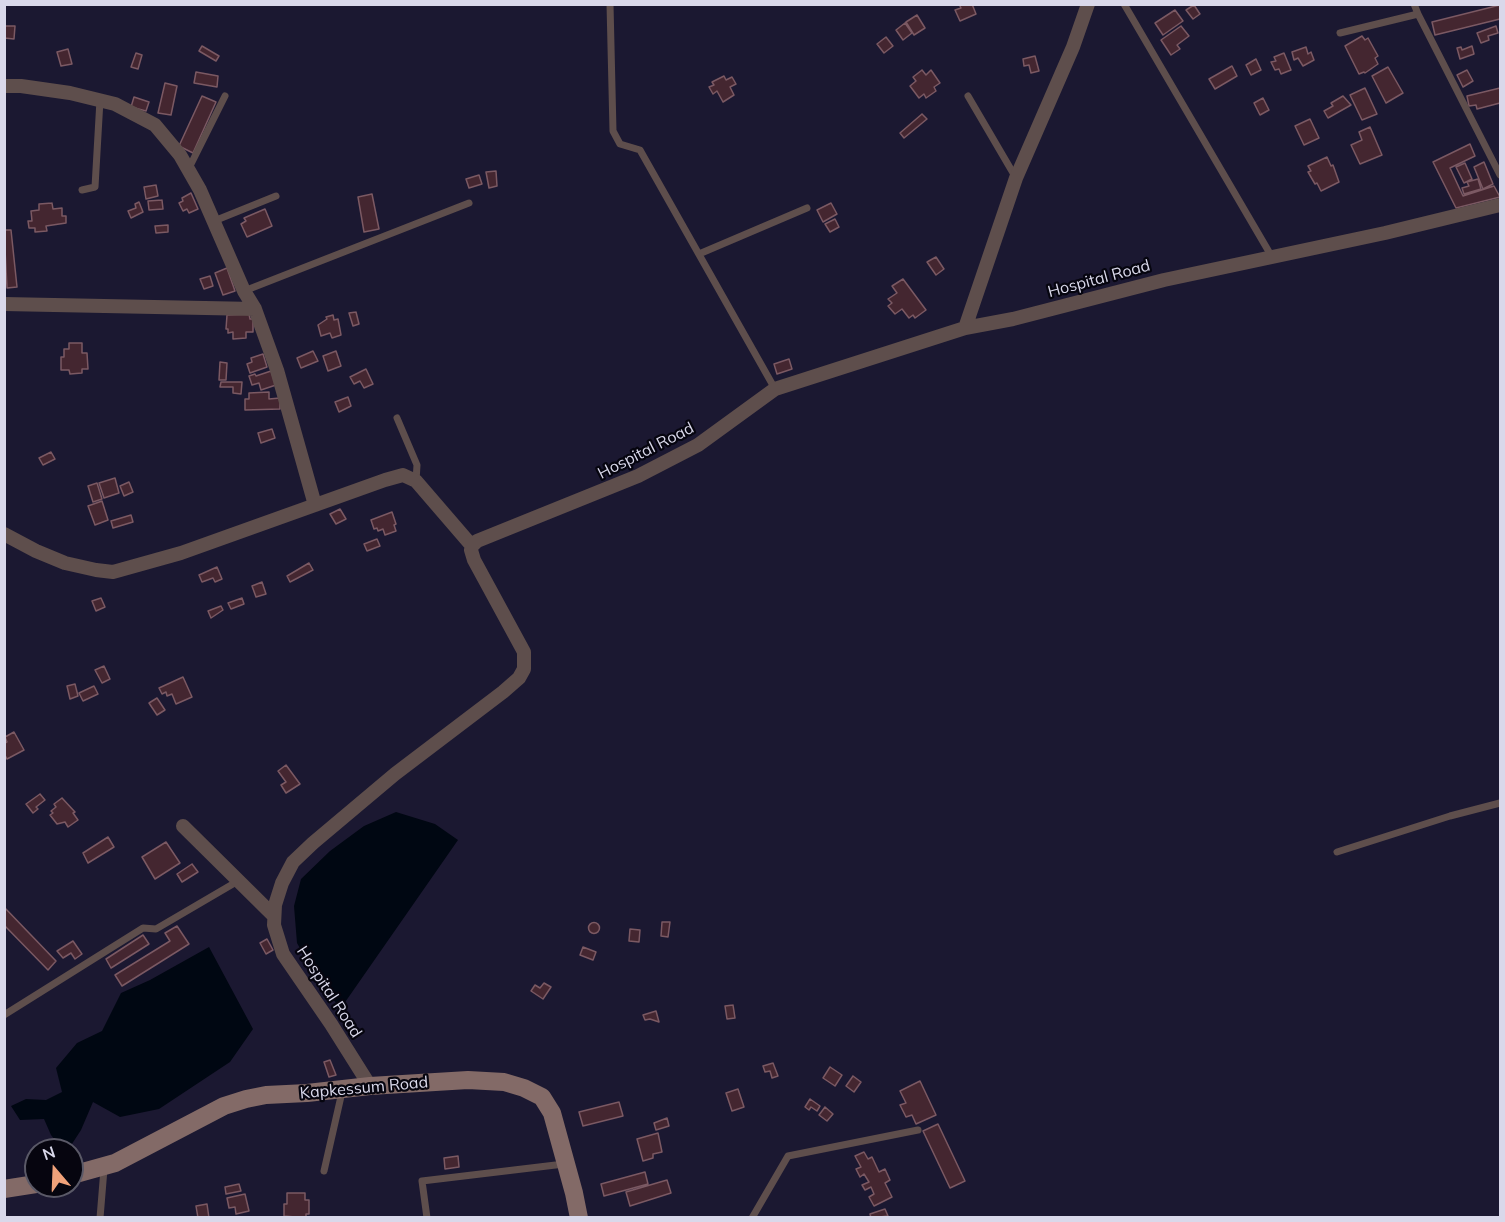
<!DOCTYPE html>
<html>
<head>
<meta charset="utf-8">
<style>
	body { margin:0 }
	#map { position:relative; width:1505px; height:1222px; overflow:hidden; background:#1b1831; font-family:Mulish,sans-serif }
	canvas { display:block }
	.frame { position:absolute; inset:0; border:6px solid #d9d8ea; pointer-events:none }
	.north { position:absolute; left:24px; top:1138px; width:60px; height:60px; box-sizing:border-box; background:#06050f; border:2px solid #5a5967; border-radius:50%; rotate:341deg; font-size:16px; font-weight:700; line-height:24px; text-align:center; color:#d9d8ea }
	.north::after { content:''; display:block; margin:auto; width:21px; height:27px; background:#f0a27a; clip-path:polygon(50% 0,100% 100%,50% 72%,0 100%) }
</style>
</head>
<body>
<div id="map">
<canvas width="1505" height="1222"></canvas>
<div class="frame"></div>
<div class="north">N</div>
</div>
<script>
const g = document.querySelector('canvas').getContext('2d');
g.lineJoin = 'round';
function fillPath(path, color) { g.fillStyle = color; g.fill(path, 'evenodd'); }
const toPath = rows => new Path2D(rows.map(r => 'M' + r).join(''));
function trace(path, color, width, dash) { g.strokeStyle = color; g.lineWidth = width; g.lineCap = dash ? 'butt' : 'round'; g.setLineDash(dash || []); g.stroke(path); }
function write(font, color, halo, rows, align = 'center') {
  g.font = font + ' Mulish,sans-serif'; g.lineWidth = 4.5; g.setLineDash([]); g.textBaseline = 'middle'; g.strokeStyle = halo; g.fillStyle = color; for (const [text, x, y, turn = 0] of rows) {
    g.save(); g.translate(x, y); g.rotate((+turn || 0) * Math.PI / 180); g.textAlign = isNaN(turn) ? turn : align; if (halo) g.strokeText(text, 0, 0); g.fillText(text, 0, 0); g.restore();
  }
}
fillPath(toPath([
	[396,812,435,824,458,840,341,1008,323,989,297,943,294,906,301,879,330,851,364,826],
	[209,947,253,1029,230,1062,159,1109,120,1117,93,1102,81,1130,68,1150,63,1150,51,1135,44,1119,20,1120,11,1106,26,1099,46,1100,62,1092,56,1068,77,1043,102,1031,121,993,150,980]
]), '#000712');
const building = toPath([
	[959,4,972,4,976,14,960,21,955,10,961,8,959,4],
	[1194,5,1200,14,1193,19,1186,10,1194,5],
	[1500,5,1500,19,1435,35,1432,22,1500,5],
	[1175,10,1183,21,1163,35,1155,23,1175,10],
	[917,15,925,28,914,35,906,22,917,15],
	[905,23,912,33,903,40,896,30,905,23],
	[4,26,15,26,14,39,4,38,4,26],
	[1181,26,1189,36,1177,45,1180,49,1171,55,1161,40,1181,26],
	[1496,26,1498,33,1488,36,1489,40,1481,43,1477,33,1496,26],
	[1362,36,1365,40,1368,38,1378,56,1375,58,1378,64,1365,73,1364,72,1359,74,1345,46,1362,36],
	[886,37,893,46,884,53,877,44,886,37],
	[202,46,219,56,216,61,199,51,202,46],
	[1472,46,1474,54,1460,59,1457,48,1461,47,1462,50,1472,46],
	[1306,47,1308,54,1311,52,1314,60,1303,66,1298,58,1294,60,1292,52,1306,47],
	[68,49,72,64,61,66,57,52,68,49],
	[136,53,142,55,138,69,131,67,136,53],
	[1284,53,1291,70,1281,74,1279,69,1275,70,1271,62,1276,61,1274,57,1284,53],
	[1035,56,1039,71,1031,73,1029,65,1024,66,1023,59,1035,56],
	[1256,59,1261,70,1251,75,1246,65,1256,59],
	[1232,66,1237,76,1215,89,1209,79,1232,66],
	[1388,67,1403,93,1386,103,1372,76,1388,67],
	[922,70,926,75,931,70,940,83,934,87,936,91,926,98,924,94,919,98,910,86,916,81,913,77,922,70],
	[1467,70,1473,81,1463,87,1457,75,1467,70],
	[196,72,218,76,217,87,194,83,196,72],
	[724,76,726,80,732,77,736,84,730,87,734,95,723,102,717,91,713,94,709,87,714,85,712,82,724,76],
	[165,83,177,86,171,115,158,113,165,83],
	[1365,88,1377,114,1362,120,1350,95,1365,88],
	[1500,88,1500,103,1477,109,1476,105,1469,106,1467,96,1500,88],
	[202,96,216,102,193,153,179,146,202,96],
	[1343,96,1351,105,1328,118,1324,111,1333,106,1331,103,1343,96],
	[134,97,149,102,146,111,131,107,134,97],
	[1263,98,1269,110,1260,115,1254,103,1263,98],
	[922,114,927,119,904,138,900,133,922,114],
	[1310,119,1319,138,1304,145,1295,126,1310,119],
	[1370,127,1382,155,1360,164,1351,145,1362,140,1359,132,1370,127],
	[1470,144,1475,156,1450,168,1463,196,1494,186,1500,197,1456,208,1433,162,1470,144],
	[1327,157,1331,166,1333,165,1339,182,1321,191,1317,183,1315,184,1308,172,1311,171,1308,166,1327,157],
	[1484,162,1493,184,1483,189,1474,167,1484,162],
	[1465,163,1472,179,1464,183,1456,167,1465,163],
	[496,171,497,186,489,188,486,172,496,171],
	[479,175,482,184,469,188,466,179,479,175],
	[1478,179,1481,189,1464,194,1462,188,1469,186,1467,182,1478,179],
	[156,185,158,196,146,199,144,187,156,185],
	[191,193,198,209,189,213,187,209,183,211,179,203,183,201,182,198,191,193],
	[372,194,379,229,364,232,358,197,372,194],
	[162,200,163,209,149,210,148,201,162,200],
	[139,202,143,212,131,218,128,211,136,208,135,204,139,202],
	[52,203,53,209,62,208,62,216,66,216,66,223,46,226,47,231,35,232,35,228,29,228,28,221,32,221,31,211,39,210,39,204,52,203],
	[831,203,837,214,823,222,817,210,831,203],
	[265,209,272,226,247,237,241,224,246,221,244,218,265,209],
	[835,219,839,227,830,232,825,224,835,219],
	[168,225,168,232,156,233,155,226,168,225],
	[4,230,11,230,17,287,7,288,4,230],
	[936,257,944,269,936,275,927,262,936,257],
	[227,268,235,291,223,295,215,273,227,268],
	[210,276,213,286,204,289,200,279,210,276],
	[903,279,926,310,915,318,913,315,909,318,902,309,895,314,888,306,892,303,888,299,897,293,892,286,903,279],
	[356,312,359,324,353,326,349,313,356,312],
	[249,314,250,319,253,319,253,332,246,332,246,338,233,339,233,332,228,333,228,329,226,329,227,315,249,314],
	[333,315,334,320,338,319,341,335,332,338,330,333,321,336,318,325,327,319,326,317,333,315],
	[69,343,82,343,82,353,87,353,88,369,82,369,82,373,70,374,69,370,61,370,61,357,64,357,64,349,69,349,69,343],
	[313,351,318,361,301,368,297,358,313,351],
	[336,351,341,366,328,371,323,356,336,351],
	[263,354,267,367,250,373,247,364,252,362,251,358,263,354],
	[789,359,792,369,777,374,774,364,789,359],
	[220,362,227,363,226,380,219,380,220,362],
	[366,369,373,384,364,388,360,381,354,384,350,377,366,369],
	[271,371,276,385,261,390,259,383,252,385,249,376,255,374,256,376,271,371],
	[221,382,242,382,241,394,233,393,233,387,220,387,221,382],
	[269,392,269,399,280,398,280,409,245,410,245,399,249,399,249,393,269,392],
	[348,397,351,406,339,412,335,402,348,397],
	[272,429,275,438,261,443,258,433,272,429],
	[51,452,55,459,43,465,39,458,51,452],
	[115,478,119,493,104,498,99,483,115,478],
	[129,482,133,492,124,496,120,486,129,482],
	[97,483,102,499,93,502,88,486,97,483],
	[102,501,108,520,95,525,88,506,102,501],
	[340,509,346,519,336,524,330,514,340,509],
	[392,512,396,524,394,525,396,531,385,535,383,529,378,531,377,528,374,529,371,520,392,512],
	[131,515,133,522,113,528,111,521,131,515],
	[377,539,380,546,367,551,364,544,377,539],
	[309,563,313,570,290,582,287,576,309,563],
	[217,567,222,579,215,582,213,578,202,582,199,575,217,567],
	[262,582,266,594,256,597,252,586,262,582],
	[101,598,105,607,96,611,92,601,101,598],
	[242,598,244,604,231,609,228,603,242,598],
	[221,606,223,610,211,618,208,611,221,606],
	[104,666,110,679,102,683,95,670,104,666],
	[183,677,192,697,176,704,172,694,167,696,166,692,162,694,159,688,183,677],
	[75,684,78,696,70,699,67,686,75,684],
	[94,686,98,694,83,701,79,693,94,686],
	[157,698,165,710,157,715,149,703,157,698],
	[14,732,24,750,7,759,4,754,4,744,7,742,5,737,14,732],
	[286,765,300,784,286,793,281,785,286,782,278,771,286,765],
	[40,794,45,800,36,807,38,809,33,813,26,804,40,794],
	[62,798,75,812,73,813,78,820,68,827,65,822,57,824,50,815,53,813,51,811,56,807,54,804,62,798],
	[108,837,114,847,88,863,83,853,108,837],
	[166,842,180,863,155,879,142,857,166,842],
	[192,864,198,872,182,882,177,874,192,864],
	[4,907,56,961,48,970,4,925,4,907],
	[662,922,670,922,668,937,661,936,662,922],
	'588.5 928a5.5 5.5 0 1 1 11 0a5.5 5.5 0 1 1-11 0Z',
	[177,926,189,944,122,986,115,975,170,941,165,933,177,926],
	[630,929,640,930,639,942,629,941,630,929],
	[143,935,149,944,111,968,106,959,143,935],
	[267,939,273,950,266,954,260,943,267,939],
	[73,941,82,954,75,959,71,953,63,958,57,951,73,941],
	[583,947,596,952,593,960,580,955,583,947],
	[544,983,551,987,543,999,531,991,535,985,540,988,544,983],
	[733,1005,735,1018,727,1019,725,1006,733,1005],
	[656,1011,659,1022,650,1019,645,1020,643,1015,656,1011],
	[330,1060,336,1075,329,1077,324,1062,330,1060],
	[773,1063,778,1076,772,1078,770,1071,765,1072,763,1066,773,1063],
	[830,1067,842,1075,835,1086,823,1078,830,1067],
	[853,1076,861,1082,854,1092,846,1086,853,1076],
	[920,1081,936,1115,916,1124,912,1115,906,1117,900,1105,906,1103,900,1091,920,1081],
	[738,1089,744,1107,732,1111,726,1093,738,1089],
	[810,1099,820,1106,817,1111,811,1107,809,1110,805,1107,810,1099],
	[619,1102,623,1116,583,1126,579,1112,619,1102],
	[825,1107,833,1114,827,1121,819,1115,825,1107],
	[667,1118,669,1126,656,1130,654,1123,667,1118],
	[938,1124,965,1181,950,1188,923,1131,938,1124],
	[658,1133,662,1152,653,1154,653,1158,643,1161,637,1139,658,1133],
	[864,1152,868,1159,872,1157,879,1172,885,1169,890,1180,885,1183,892,1197,874,1206,869,1197,874,1194,871,1187,865,1190,862,1185,869,1182,864,1174,860,1177,856,1169,861,1167,855,1156,864,1152],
	[458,1156,459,1167,445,1169,444,1158,458,1156],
	[645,1172,648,1184,604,1196,601,1184,645,1172],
	[667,1180,671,1193,630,1206,626,1192,667,1180],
	[239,1184,241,1191,226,1194,225,1187,239,1184],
	[287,1193,305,1193,305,1200,309,1200,309,1214,306,1214,306,1218,284,1216,284,1204,287,1204,287,1193],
	[245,1194,249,1211,236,1214,235,1207,229,1208,227,1198,245,1194],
	[207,1204,209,1218,198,1218,196,1206,207,1204],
	[885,1209,888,1216,871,1218,870,1214,885,1209]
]);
fillPath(building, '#442630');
trace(building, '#7b5963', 1.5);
trace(toPath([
	[610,4,613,131,620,144,640,150,775,389],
	[1124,4,1272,257],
	[1414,4,1418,14],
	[1340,33,1418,14,1500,175],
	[968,96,1016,178],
	[188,170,225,96],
	[82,190,95,187,100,100],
	[214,221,276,196],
	[699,254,807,208],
	[244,291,469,203],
	[397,418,417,465,416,481],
	[1337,852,1450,816,1500,803],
	[4,1015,143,928,156,929,238,881],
	[324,1171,342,1092],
	[100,1218,104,1169],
	[427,1218,422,1181,564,1164],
	[752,1218,788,1156,918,1130]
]), '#5e4e4c', 7);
trace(toPath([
	[4,86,21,86,70,93,115,104,155,125,180,155,200,190,244,291,255,309,277,370,315,505],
	[4,304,255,309],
	[965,328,1016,178,1073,47,1088,4],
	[4,534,36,551,65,563,96,570,113,572,181,553,385,480,403,475,416,481,472,546],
	[183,826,274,916],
	[370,1086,331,1024,283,954,274,925,275,905,282,883,293,862,313,843,395,774,503,692,519,678,524,669,524,652,474,560,471,550,472,546,477,541,638,476,698,445,775,389,965,328,1013,319,1164,280,1385,233,1500,205]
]), '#5e4e4c', 14);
trace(toPath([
	[72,1175,115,1163,224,1106,246,1099,266,1095,307,1093,370,1086,468,1080,504,1082,524,1088,542,1097,552,1113,574,1193,579,1218],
	[4,1189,36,1184]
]), '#836a67', 18);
write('16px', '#d9d8ea', '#06050f', [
	["Hospital Road",1099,279,-15],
	["Hospital Road",646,451,-27],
	["Hospital Road",329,992,57],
	["Kapkessum Road",364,1088,-5]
]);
</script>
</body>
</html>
